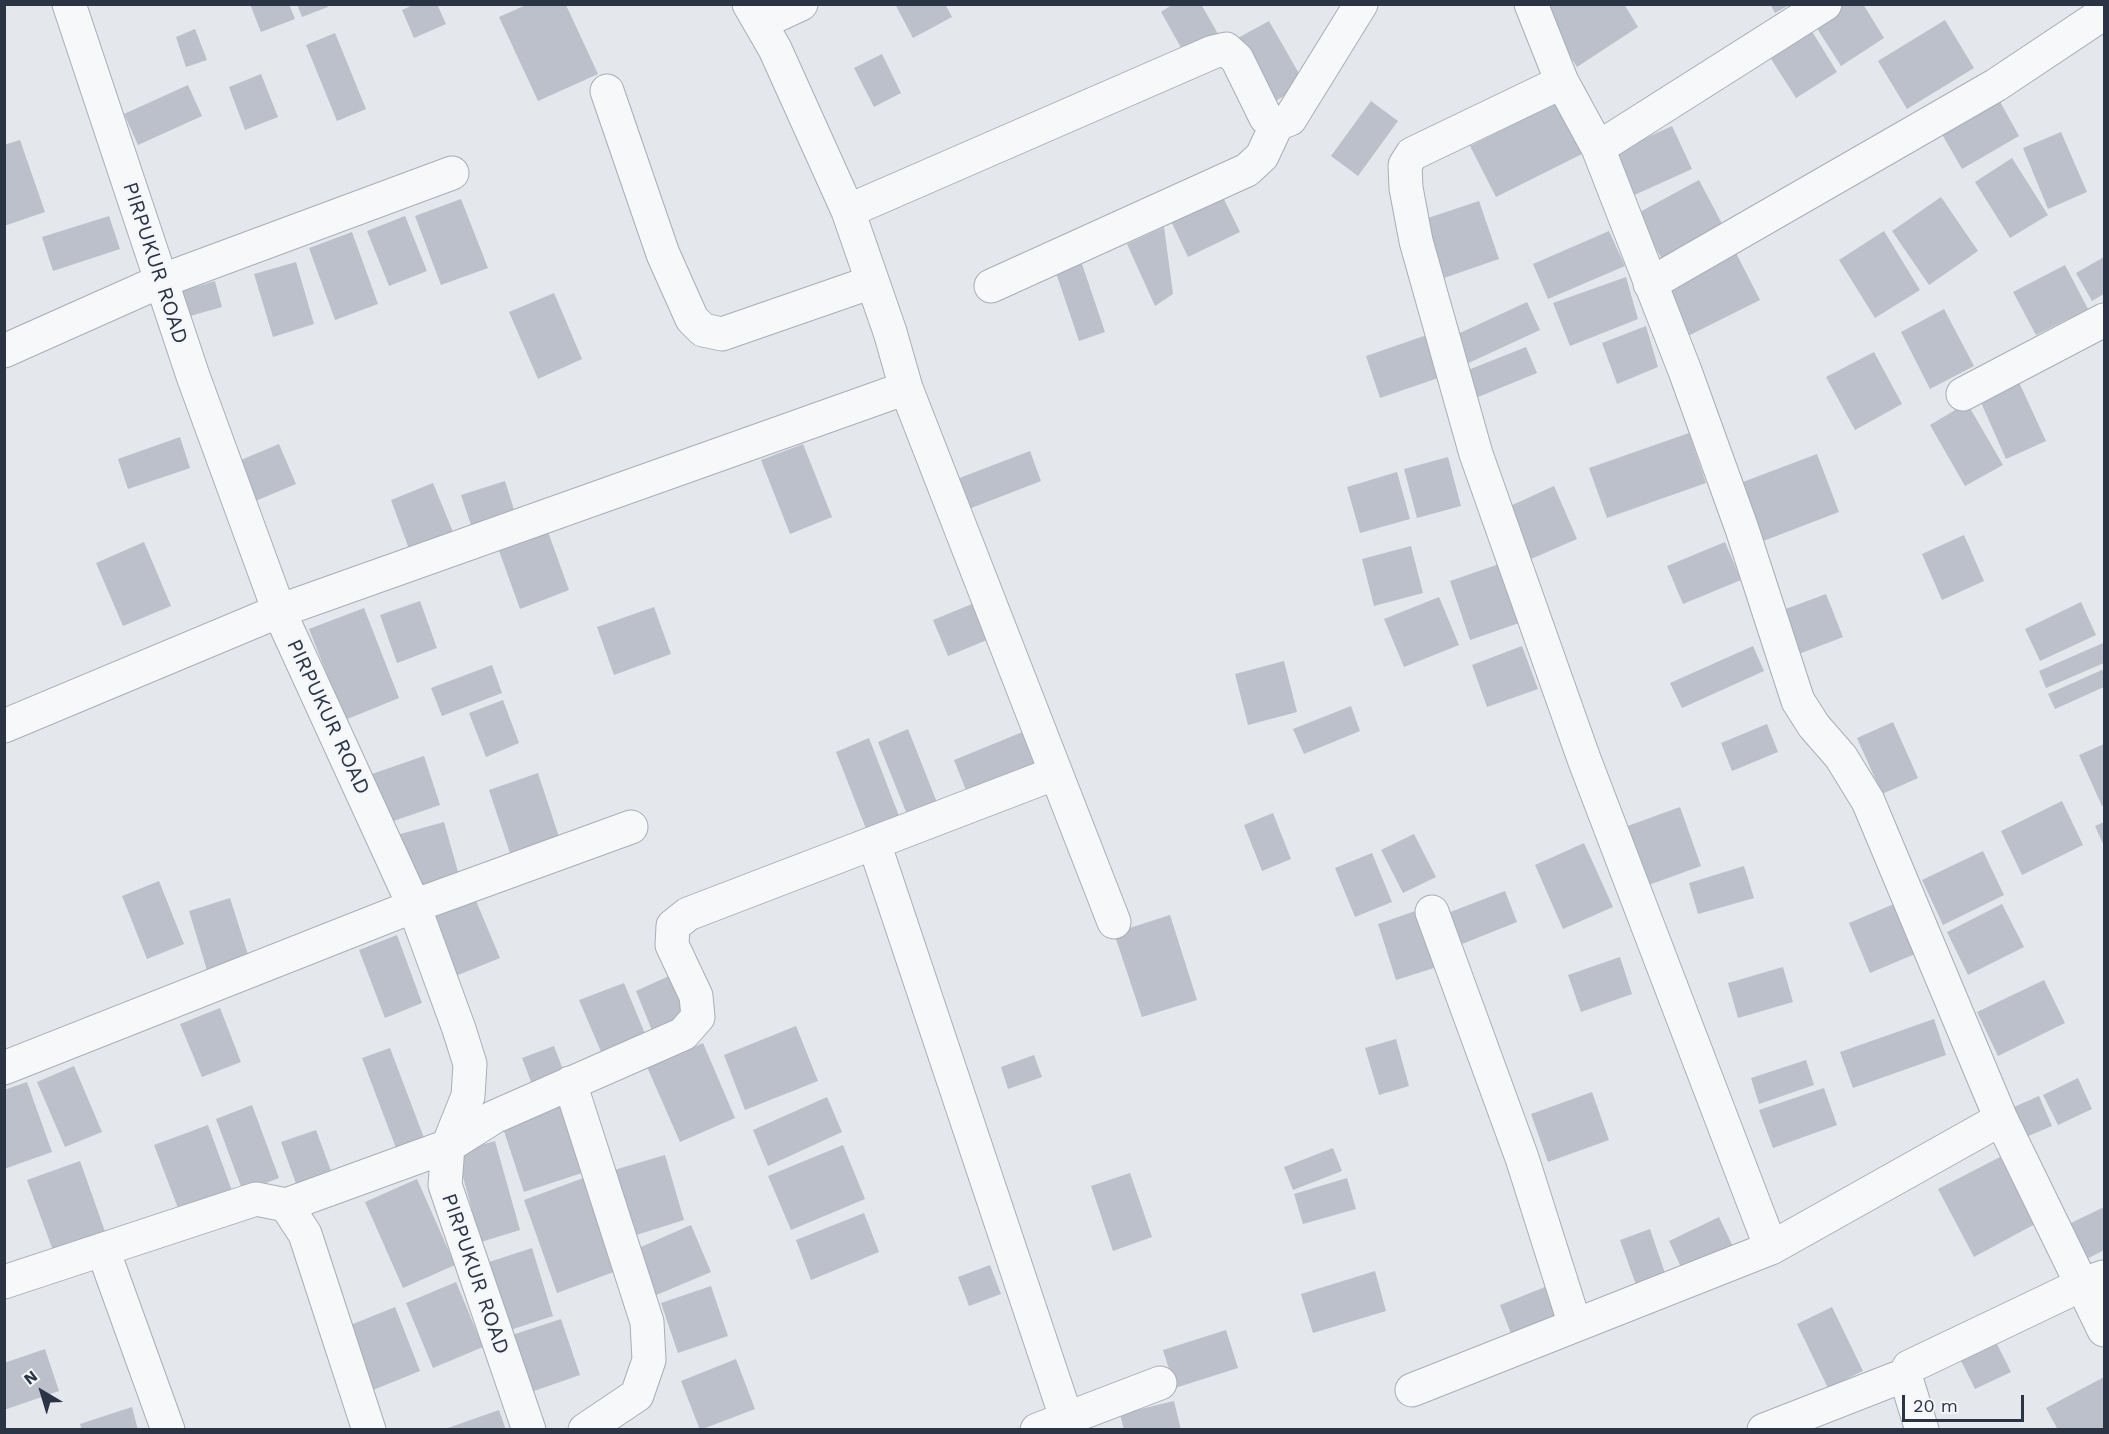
<!DOCTYPE html>
<html>
<head>
<meta charset="utf-8">
<style>
	body { margin:0 }
	#map { position:relative; width:2109px; height:1434px; overflow:hidden; background:#e4e7ec; font-family:"Work Sans",sans-serif }
	canvas { display:block }
	.frame { position:absolute; inset:0; border:6px solid #2b3445; pointer-events:none }
	.north { position:absolute; left:12px; top:1362px; width:60px; height:60px; -webkit-text-stroke:4px #f4f6f9; paint-order:stroke; rotate:322deg; font-size:16px; font-weight:700; line-height:24px; text-align:center; color:#2b3445 }
	.north::after { content:''; display:block; margin:auto; width:21px; height:27px; background:#2b3445; clip-path:polygon(50% 0,100% 100%,50% 72%,0 100%) }
	.scale { position:absolute; left:1902px; top:1395px; width:122px; height:27px; box-sizing:border-box; border:3px solid #2b3445; border-top:0; padding-left:8px; font-size:18px; line-height:21px; white-space:nowrap; color:#2b3445; -webkit-text-stroke:4px #f4f6f9; paint-order:stroke }
</style>
</head>
<body>
<div id="map">
<canvas width="2109" height="1434"></canvas>
<div class="frame"></div>
<div class="north">N</div>
<div class="scale">20 m</div>
</div>
<script>
const g = document.querySelector('canvas').getContext('2d');
g.lineJoin = 'round';
function fillPath(path, color) { g.fillStyle = color; g.fill(path, 'evenodd'); }
const toPath = rows => new Path2D(rows.map(r => 'M' + r).join(''));
function trace(path, color, width, dash) { g.strokeStyle = color; g.lineWidth = width; g.lineCap = dash ? 'butt' : 'round'; g.setLineDash(dash || []); g.stroke(path); }
function write(font, color, halo, rows, align = 'center') {
  g.font = font + ' "Work Sans",sans-serif'; g.lineWidth = 4.5; g.setLineDash([]); g.textBaseline = 'middle'; g.strokeStyle = halo; g.fillStyle = color; for (const [text, x, y, turn = 0] of rows) {
    g.save(); g.translate(x, y); g.rotate((+turn || 0) * Math.PI / 180); g.textAlign = isNaN(turn) ? turn : align; if (halo) g.strokeText(text, 0, 0); g.fillText(text, 0, 0); g.restore();
  }
}
fillPath(toPath([
	[250,4,289,4,295,19,261,32],
	[297,4,327,4,328,7,302,17],
	[415,4,437,4,446,24,414,38,402,10],
	[895,4,945,4,952,17,913,38],
	[1173,4,1201,4,1218,34,1184,53,1161,12],
	[1542,4,1624,4,1638,27,1577,67,1538,7],
	[1770,4,1791,4,1775,13],
	[1840,4,1863,4,1884,38,1841,66,1813,22],
	[526,5,566,5,598,74,538,101,499,17],
	[1945,20,1974,68,1907,109,1878,61],
	[1269,21,1305,84,1272,103,1236,39],
	[1808,25,1837,72,1796,98,1766,51],
	[195,29,207,60,186,67,176,37],
	[335,33,366,109,337,121,306,45],
	[882,54,901,93,874,107,854,68],
	[261,74,278,117,245,130,229,87],
	[188,85,202,116,138,145,124,114],
	[1993,89,2019,136,1962,169,1935,122],
	[1371,101,1398,121,1358,176,1331,156],
	[1560,101,1586,152,1496,197,1470,146],
	[1672,126,1692,169,1630,197,1610,154],
	[2061,132,2087,192,2048,209,2023,148],
	[20,140,45,212,4,226,4,145],
	[2012,158,2048,215,2010,238,1975,182],
	[1699,180,1728,235,1667,268,1636,214],
	[1221,193,1240,232,1188,257,1170,219],
	[1941,197,1978,251,1929,285,1892,231],
	[461,199,488,268,441,285,415,216],
	[1479,201,1499,259,1441,279,1422,220],
	[109,216,120,249,53,271,42,237],
	[405,216,427,271,389,286,367,231],
	[1164,227,1173,294,1155,306,1127,244],
	[1609,231,1625,266,1548,299,1533,264],
	[1884,231,1920,290,1875,318,1839,260],
	[352,232,378,304,335,320,309,248],
	[1735,251,1760,300,1690,335,1665,286],
	[2104,257,2104,294,2092,301,2076,273],
	[1081,261,1105,332,1079,341,1055,270],
	[296,262,314,324,273,337,254,274],
	[2065,265,2088,309,2036,335,2013,292],
	[1626,277,1638,319,1570,346,1553,303],
	[215,281,222,307,190,316,182,291],
	[554,293,582,359,538,379,509,312],
	[1527,302,1540,330,1462,366,1449,338],
	[1944,309,1974,366,1930,389,1901,332],
	[1646,326,1658,367,1617,384,1602,343],
	[1427,335,1441,377,1380,398,1366,356],
	[1526,347,1537,373,1478,397,1468,370],
	[1874,352,1902,404,1855,430,1826,377],
	[2018,380,2046,441,2006,459,1979,398],
	[1967,403,2003,465,1965,486,1930,425],
	[1689,433,1706,483,1607,518,1589,468],
	[180,437,190,468,128,489,118,459],
	[279,444,296,484,246,505,229,465],
	[803,444,832,517,790,534,761,460],
	[1030,451,1041,481,961,512,949,482],
	[1817,454,1839,512,1758,543,1735,485],
	[1448,457,1461,506,1417,518,1404,469],
	[1397,472,1410,519,1360,533,1347,487],
	[505,481,517,519,474,534,461,495],
	[433,483,453,532,409,549,391,500],
	[1554,486,1577,539,1531,559,1508,507],
	[547,529,569,590,520,609,498,548],
	[1964,535,1984,581,1942,600,1922,554],
	[144,542,171,606,123,626,96,563],
	[1725,542,1741,580,1683,604,1667,566],
	[1411,546,1423,593,1374,606,1362,559],
	[1505,562,1525,621,1470,640,1450,581],
	[1826,594,1843,637,1799,654,1783,610],
	[1439,597,1459,645,1404,667,1384,619],
	[420,601,437,648,397,663,380,615],
	[2081,602,2096,635,2040,661,2025,629],
	[972,604,987,640,948,656,933,620],
	[654,607,671,654,614,675,597,627],
	[364,608,399,698,345,720,309,629],
	[2103,643,2104,663,2046,688,2039,671],
	[1522,646,1538,689,1487,707,1472,665],
	[1753,646,1764,671,1682,708,1670,683],
	[1284,661,1297,712,1248,725,1235,674],
	[492,665,502,693,442,716,431,688],
	[2104,669,2104,687,2055,709,2048,694],
	[503,700,519,743,486,757,469,713],
	[1351,706,1360,731,1304,754,1293,729],
	[1893,722,1918,778,1882,794,1857,738],
	[1767,724,1778,752,1732,771,1721,743],
	[908,729,938,805,908,817,878,742],
	[1025,731,1040,770,969,798,954,760],
	[869,738,901,821,868,834,836,752],
	[2104,744,2104,805,2102,806,2079,755],
	[424,756,440,805,385,824,369,775],
	[538,773,560,840,511,856,489,790],
	[2062,801,2083,845,2022,875,2001,831],
	[1680,807,1701,866,1635,890,1614,831],
	[1273,813,1291,859,1262,871,1244,825],
	[444,822,460,879,414,893,397,835],
	[2104,822,2104,846,2095,826],
	[1414,834,1436,877,1403,893,1381,850],
	[1584,843,1613,907,1563,929,1535,865],
	[1983,851,2004,895,1943,925,1922,880],
	[1372,853,1392,902,1355,917,1335,868],
	[1744,866,1754,898,1698,914,1689,883],
	[159,881,184,944,147,959,122,896],
	[1505,891,1517,922,1452,948,1440,916],
	[474,896,500,958,448,979,422,917],
	[230,898,251,964,209,977,189,911],
	[1894,904,1915,954,1870,973,1849,923],
	[2002,904,2024,947,1968,975,1947,932],
	[1418,910,1437,967,1396,980,1378,924],
	[1170,915,1197,1000,1142,1017,1114,933],
	[397,935,422,1003,385,1018,359,950],
	[1620,957,1632,994,1581,1012,1568,975],
	[1783,967,1793,1002,1738,1018,1728,983],
	[669,976,689,1024,655,1038,636,991],
	[2044,980,2065,1023,1998,1056,1977,1012],
	[624,983,646,1036,602,1054,579,1000],
	[220,1008,241,1062,202,1077,180,1024],
	[1934,1019,1946,1055,1853,1088,1840,1052],
	[796,1026,818,1081,745,1110,724,1055],
	[1396,1039,1409,1086,1379,1095,1365,1048],
	[703,1043,735,1118,680,1142,647,1067],
	[554,1046,565,1075,533,1087,522,1058],
	[390,1048,424,1138,396,1148,362,1058],
	[1034,1055,1042,1077,1008,1089,1001,1067],
	[1806,1060,1814,1085,1759,1104,1751,1078],
	[74,1066,102,1132,65,1147,37,1082],
	[2078,1078,2092,1109,2058,1125,2043,1095],
	[27,1082,52,1152,4,1169,4,1090],
	[1824,1088,1837,1125,1773,1148,1759,1110],
	[1592,1092,1609,1140,1548,1162,1531,1114],
	[2039,1096,2052,1126,2026,1137,2014,1107],
	[827,1097,842,1132,768,1166,753,1130],
	[252,1105,279,1178,243,1192,216,1119],
	[562,1105,585,1172,524,1192,502,1125],
	[208,1125,234,1196,181,1216,154,1145],
	[316,1130,334,1179,299,1192,281,1142],
	[495,1141,520,1230,481,1242,456,1152],
	[843,1145,865,1199,791,1230,768,1176],
	[1333,1148,1342,1171,1293,1190,1284,1167],
	[665,1155,684,1220,633,1236,614,1170],
	[2000,1157,2035,1224,1974,1257,1938,1189],
	[80,1161,107,1237,55,1256,27,1180],
	[1130,1173,1152,1237,1113,1251,1091,1186],
	[586,1177,619,1270,557,1293,524,1200],
	[1347,1178,1356,1209,1303,1224,1294,1194],
	[417,1179,455,1265,403,1288,365,1202],
	[2104,1207,2104,1250,2085,1260,2069,1224],
	[864,1213,879,1252,811,1280,796,1240],
	[1719,1217,1737,1255,1686,1278,1669,1241],
	[691,1225,711,1272,654,1296,634,1250],
	[1650,1229,1669,1285,1640,1296,1620,1240],
	[532,1248,553,1316,507,1331,486,1263],
	[990,1265,1001,1294,969,1306,958,1277],
	[1375,1271,1386,1311,1313,1333,1301,1294],
	[456,1282,483,1347,433,1368,406,1303],
	[711,1286,728,1336,678,1353,661,1303],
	[1545,1287,1560,1325,1515,1344,1500,1305],
	[395,1307,420,1371,368,1392,343,1328],
	[1832,1307,1863,1371,1828,1388,1797,1324],
	[561,1319,580,1375,531,1392,512,1335],
	[1226,1330,1238,1368,1175,1388,1163,1350],
	[1997,1344,2011,1372,1975,1389,1961,1361],
	[45,1349,59,1391,4,1410,4,1363],
	[736,1359,755,1409,700,1430,681,1381],
	[2104,1377,2104,1430,2058,1430,2046,1408],
	[1174,1401,1181,1430,1124,1430,1120,1414],
	[132,1407,138,1430,82,1430,80,1424],
	[499,1410,506,1430,446,1430,445,1429]
]), '#bbc0ca');
const street = toPath([
	[69,4,193,376,279,611,414,906,459,1029,470,1064,468,1096,448,1146,445,1185,529,1430],
	[749,4,775,49,848,211],
	[1531,4,1562,82,1598,148,1685,371,1742,529,1798,701,1814,726,1841,757,1868,801,2001,1119,2104,1330],
	[760,23,801,4],
	[1562,82,1412,154,1405,165,1406,188,1416,241,1476,454,1584,759,1771,1248],
	[607,91,663,254,692,319,703,330,722,334,872,282],
	[1598,148,1825,4],
	[1650,284,1996,85,2104,13],
	[991,286,1247,170,1262,156,1277,124],
	[4,351,161,281,452,173],
	[906,388,1114,922],
	[1963,394,2104,320],
	[4,726,279,611,906,388,890,332,848,211,1213,52,1226,49,1237,59,1266,118,1277,124,1290,119,1361,4],
	[874,843,1066,1417],
	[1432,912,1522,1158,1575,1325],
	[4,1068,414,906,631,827],
	[570,1083,647,1322,649,1360,637,1395,585,1430],
	[286,1205,448,1146,494,1117,683,1034,698,1017,696,996,672,945,673,926,688,914,1056,773],
	[103,1250,168,1430],
	[4,1282,256,1199,286,1205,305,1234,369,1430],
	[1412,1390,1771,1248,2001,1119],
	[1037,1430,1160,1383],
	[1764,1430,1905,1375],
	[1922,1430,1905,1375,1909,1367,2083,1284,2103,1277]
]);
trace(street, '#a9aeb7', 35);
trace(street, '#f7f8fa', 33);
write('21px', '#2b3445', '#f4f6f9', [
	["PIRPUKUR ROAD",155,263,72],
	["PIRPUKUR ROAD",328,717,65],
	["PIRPUKUR ROAD",475,1274,71]
]);
</script>
</body>
</html>
